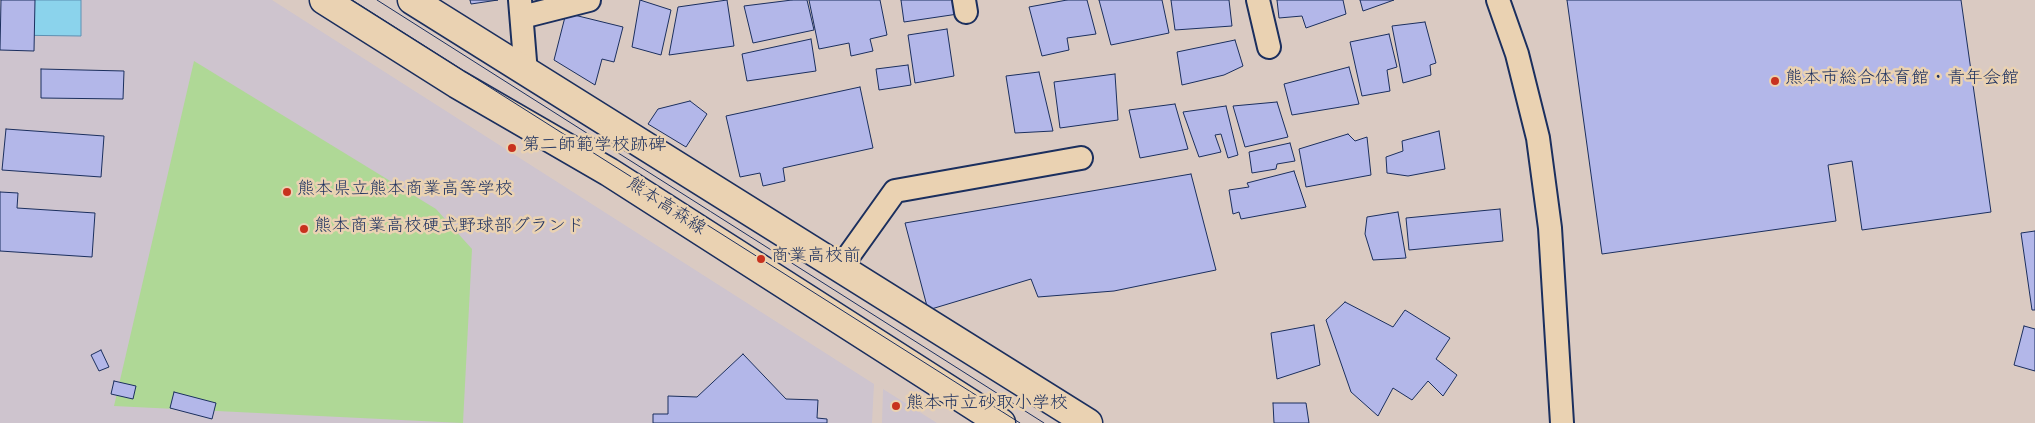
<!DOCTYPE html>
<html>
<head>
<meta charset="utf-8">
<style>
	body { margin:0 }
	canvas { display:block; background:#dacac2 }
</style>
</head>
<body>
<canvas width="2035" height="423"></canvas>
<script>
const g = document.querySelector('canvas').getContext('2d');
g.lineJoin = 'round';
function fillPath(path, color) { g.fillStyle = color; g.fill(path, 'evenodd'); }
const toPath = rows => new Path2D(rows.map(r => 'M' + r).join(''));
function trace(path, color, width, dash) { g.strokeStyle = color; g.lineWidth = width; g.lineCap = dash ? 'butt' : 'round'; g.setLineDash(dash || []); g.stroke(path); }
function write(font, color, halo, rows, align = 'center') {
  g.font = font + ' Dekko,"Klee One",sans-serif'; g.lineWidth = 5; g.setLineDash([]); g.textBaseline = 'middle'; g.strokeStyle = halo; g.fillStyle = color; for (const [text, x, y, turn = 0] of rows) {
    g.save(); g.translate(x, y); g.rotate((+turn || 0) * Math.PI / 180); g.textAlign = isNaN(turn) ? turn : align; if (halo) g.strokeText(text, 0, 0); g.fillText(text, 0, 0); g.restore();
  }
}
fillPath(toPath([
	[0,0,272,0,874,384,872,423,0,423],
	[883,389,937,423,882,423]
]), '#cec4ce');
fillPath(toPath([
	[194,61,436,209,472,249,463,423,114,406]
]), '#afd896');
const water = toPath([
	[5,0,81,0,81,36,5,35,5,0]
]);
fillPath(water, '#8bd3ec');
trace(water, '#5e91b3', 1);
const building = toPath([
	[1,0,35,0,34,51,0,50,1,0],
	[470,0,498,0,471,4,470,0],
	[640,0,671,10,661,55,632,47,640,0],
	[727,0,734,46,669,55,678,7,727,0],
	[792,0,807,0,814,30,753,43,744,6,792,0],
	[809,0,880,0,887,35,870,39,873,51,851,56,849,43,819,49,809,0],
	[901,0,956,0,958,14,904,22,901,0],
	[1067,0,1087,0,1096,34,1067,38,1069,50,1042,56,1029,7,1067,0],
	[1099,0,1162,0,1169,33,1111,45,1099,0],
	[1171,0,1229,0,1232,26,1175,30,1171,0],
	[1277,0,1343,0,1346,14,1306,28,1302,16,1279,18,1277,0],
	[1360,0,1394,0,1363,11,1360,0],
	[1567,0,1961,0,1991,212,1862,230,1852,161,1828,165,1836,221,1602,254,1567,0],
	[566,13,623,27,614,62,602,59,595,85,554,60,566,13],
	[1425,22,1436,63,1430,65,1431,75,1403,83,1392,26,1425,22],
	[947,29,954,76,915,83,908,35,947,29],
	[1389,34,1397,67,1387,70,1390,91,1362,96,1350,42,1389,34],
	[811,39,816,71,747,81,742,54,811,39],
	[1235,40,1243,66,1224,75,1182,85,1177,52,1235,40],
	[908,65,911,85,879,90,876,69,908,65],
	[1349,67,1359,104,1292,115,1284,84,1349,67],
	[41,69,124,71,123,99,41,98,41,69],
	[1039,72,1053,131,1015,133,1006,76,1039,72],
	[1115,74,1118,120,1060,128,1054,82,1115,74],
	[860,87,873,148,783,168,785,181,763,186,760,173,740,177,726,116,860,87],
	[690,101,707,114,686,147,648,124,658,109,690,101],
	[1277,102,1288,137,1245,147,1233,106,1277,102],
	[1175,104,1188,149,1140,158,1129,110,1175,104],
	[1226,106,1238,155,1228,158,1221,134,1215,135,1221,152,1199,157,1183,112,1226,106],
	[6,129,104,136,101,177,2,170,6,129],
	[1439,131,1445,169,1408,176,1387,173,1386,157,1403,151,1402,141,1439,131],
	[1348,134,1355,141,1367,137,1371,175,1306,187,1299,149,1348,134],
	[1290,143,1295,161,1277,164,1276,169,1252,173,1249,152,1290,143],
	[1294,171,1306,207,1241,219,1239,212,1233,214,1229,190,1249,187,1247,183,1294,171],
	[1191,174,1216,270,1114,291,1038,297,1031,279,928,310,905,223,1191,174],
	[0,192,18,193,17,208,95,213,92,257,0,251,0,192],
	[1500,209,1503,241,1409,250,1406,218,1500,209],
	[1398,212,1406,258,1373,260,1365,234,1367,217,1398,212],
	[2035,231,2035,310,2032,310,2021,233,2035,231],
	[1345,302,1393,327,1405,310,1450,338,1436,359,1457,375,1443,396,1428,381,1412,400,1393,388,1378,416,1351,392,1326,320,1345,302],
	[1314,325,1320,365,1277,379,1271,333,1314,325],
	[2024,326,2035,329,2035,371,2014,365,2024,326],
	[101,350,109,367,99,371,91,355,101,350],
	[743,354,786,399,818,400,817,418,827,419,827,423,653,423,653,414,668,414,668,396,697,397,743,354],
	[114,381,136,386,133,399,111,394,114,381],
	[174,392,216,403,212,419,170,408,174,392],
	[1273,403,1306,403,1309,423,1274,423,1273,403]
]);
fillPath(building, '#b3b7e9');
trace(building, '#1b2f5e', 1);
const minor = toPath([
	[520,0,526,73],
	[964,0,966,12],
	[1258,0,1269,47],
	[1498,0,1517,54,1538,138,1550,228,1562,423],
	[522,17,589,0],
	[840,268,895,191,1081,158]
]);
const primary = toPath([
	[324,0,457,84,609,172,1001,423],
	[412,0,1088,423]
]);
trace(minor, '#1b2f5e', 26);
trace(primary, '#1b2f5e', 31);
trace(minor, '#ead2b2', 22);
trace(primary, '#ead2b2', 28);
trace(toPath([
	[352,0,1020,423],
	[377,0,1044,423]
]), '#1b2f5e', 1);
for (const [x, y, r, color] of [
	[1775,81,5,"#c8321e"],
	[512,148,5,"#c8321e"],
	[287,192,5,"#c8321e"],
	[304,229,5,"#c8321e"],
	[761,259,5,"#c8321e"],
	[896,406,5,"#c8321e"]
]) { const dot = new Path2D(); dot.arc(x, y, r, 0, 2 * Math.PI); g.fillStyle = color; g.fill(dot); trace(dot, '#ead2b2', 2); }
write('18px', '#1b2f5e', '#ead2b2', [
	["熊本市総合体育館・青年会館",1785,81],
	["第二師範学校跡碑",522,148],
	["熊本県立熊本商業高等学校",297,192],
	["熊本商業高校硬式野球部グランド",314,229],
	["商業高校前",771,259],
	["熊本市立砂取小学校",906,406]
], 'left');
write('18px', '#1b2f5e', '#ead2b2', [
	["熊本高森線",665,208,33]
]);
</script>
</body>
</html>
